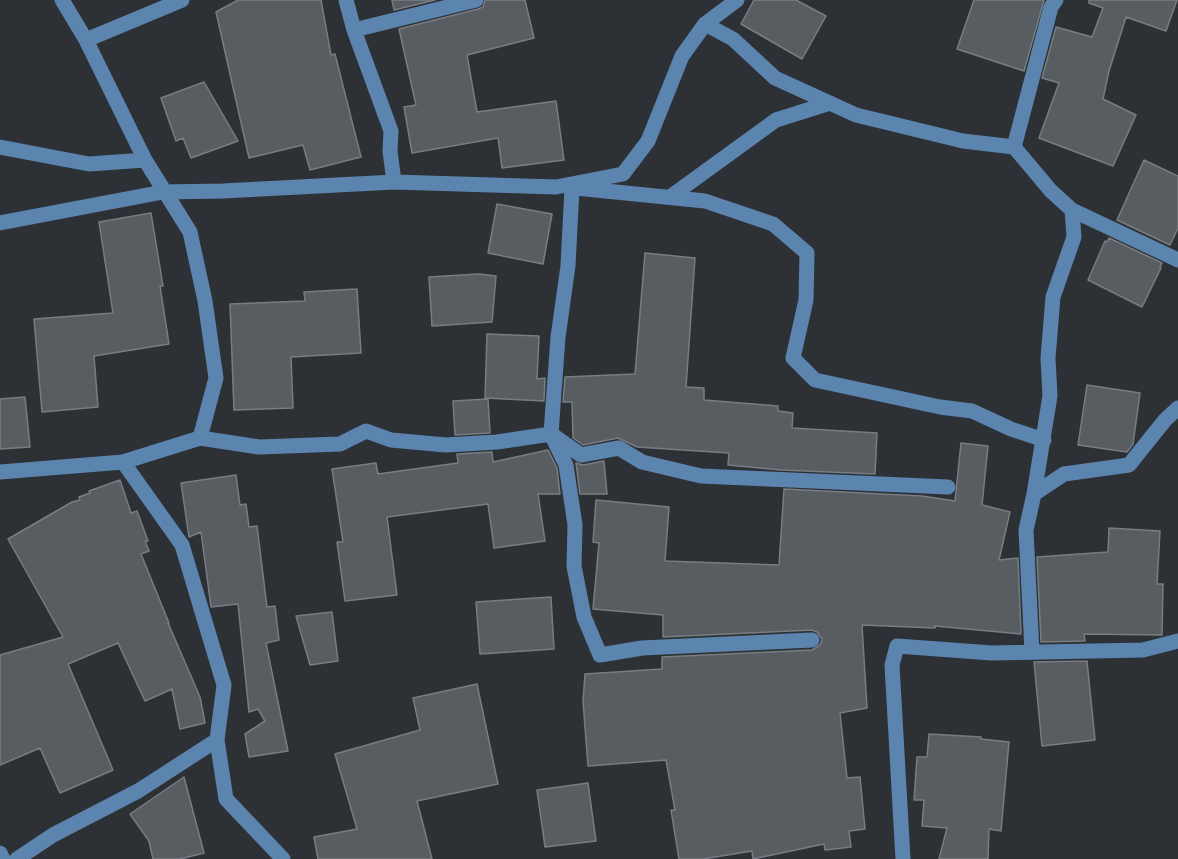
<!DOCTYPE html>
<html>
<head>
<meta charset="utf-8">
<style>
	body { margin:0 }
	canvas { display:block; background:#2d3136 }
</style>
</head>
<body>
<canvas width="1178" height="859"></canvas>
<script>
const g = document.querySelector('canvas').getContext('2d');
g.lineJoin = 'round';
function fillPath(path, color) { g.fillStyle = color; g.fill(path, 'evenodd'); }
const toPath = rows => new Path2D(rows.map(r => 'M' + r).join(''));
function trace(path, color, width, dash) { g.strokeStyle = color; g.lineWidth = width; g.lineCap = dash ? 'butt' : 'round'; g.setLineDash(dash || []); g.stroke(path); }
const building = toPath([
	[238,0,321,0,331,55,335,54,361,157,310,170,303,145,249,158,216,12,238,0],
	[392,0,435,0,394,10,392,0],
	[485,0,525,0,534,38,467,55,477,112,556,101,564,160,502,168,498,138,412,153,404,107,416,105,399,29,478,9,483,7,485,0],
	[754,0,796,0,826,16,802,59,741,24,754,0],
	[974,0,1044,0,1024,71,957,49,974,0],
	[1089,0,1177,0,1166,31,1126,17,1109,71,1103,99,1136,115,1113,166,1039,138,1059,83,1042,78,1056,27,1092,37,1103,8,1089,3,1089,0],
	[204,82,238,141,191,158,183,138,176,141,161,98,204,82],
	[1144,160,1178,176,1178,228,1170,245,1117,220,1144,160],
	[497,204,552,214,543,264,488,253,497,204],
	[151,213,163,286,160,286,169,344,94,356,98,407,42,412,34,319,113,313,99,222,151,213],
	[1109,238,1162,263,1160,267,1161,268,1142,307,1088,280,1105,241,1107,242,1109,238],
	[645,253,695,258,686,387,704,388,704,400,778,406,778,411,793,413,792,428,877,433,875,474,781,470,728,465,729,453,637,447,618,438,583,445,573,438,572,402,563,402,565,377,635,374,645,253],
	[479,274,496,276,492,322,432,326,429,277,479,274],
	[357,289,361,353,291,357,293,408,234,410,230,304,305,301,304,292,357,289],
	[487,334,539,336,537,379,545,378,544,401,485,398,487,334],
	[1087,385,1140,393,1133,444,1127,452,1078,445,1087,385],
	[25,397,30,447,0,449,0,399,25,397],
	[488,399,490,433,455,435,453,401,488,399],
	[961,443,988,446,982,505,1010,512,999,560,1018,558,1021,634,935,626,935,628,862,625,867,708,840,713,847,778,860,777,865,829,849,831,851,847,825,850,824,844,753,859,752,851,703,859,679,859,671,810,675,810,666,760,588,766,583,701,585,674,662,669,662,657,812,650,820,645,822,639,817,632,812,630,663,637,663,615,593,609,599,543,593,542,596,500,669,507,665,561,779,565,784,489,922,496,955,501,961,443],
	[548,450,557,468,560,494,538,494,545,541,494,548,488,504,387,517,397,595,345,601,337,542,343,542,332,469,376,463,378,474,458,463,457,454,492,452,493,462,548,450],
	[604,461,607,494,580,494,576,463,583,465,604,461],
	[236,475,240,505,246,504,249,527,257,526,267,607,275,606,279,640,266,643,288,751,249,757,245,734,265,721,258,709,249,712,238,604,211,607,201,532,189,537,181,483,236,475],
	[120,480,131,513,137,511,148,541,145,541,149,551,141,554,169,623,168,623,200,697,205,723,180,729,172,689,145,701,118,643,68,664,113,770,60,793,40,748,0,765,0,655,63,637,8,539,72,502,80,500,79,497,90,493,89,491,120,480],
	[1109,528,1160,531,1157,584,1163,584,1162,635,1084,634,1085,641,1041,642,1037,557,1108,552,1109,528],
	[551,597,554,649,480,654,476,602,551,597],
	[332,612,338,661,310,665,296,616,332,612],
	[1087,661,1095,740,1042,746,1034,662,1087,661],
	[477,684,498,784,417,801,432,859,318,859,314,837,357,829,335,754,420,730,413,698,477,684],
	[929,734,981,737,981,739,1009,742,1001,831,989,829,988,859,939,859,947,828,922,826,924,800,914,800,917,757,927,757,929,734],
	[184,777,204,853,180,859,153,859,149,841,130,814,184,777],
	[588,783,596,841,545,847,537,790,588,783]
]);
fillPath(building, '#585d62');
trace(building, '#787d83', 1.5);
trace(toPath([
	[62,0,86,40,145,160,190,232,205,301,216,378,200,438],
	[346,0,354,30,391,131,390,151,394,182],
	[705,24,733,39,775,78,856,115,963,141,1014,147,1051,191,1072,210,1178,260],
	[354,30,476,0],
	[86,40,182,0],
	[0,147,89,164,145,160],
	[1014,147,1051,7,1056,0],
	[572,188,568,266,558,337,551,434,566,465,575,525,574,566,584,617,600,655,642,648,812,640],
	[576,188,705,201,773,224,807,253,806,300,793,358,815,380,940,407,972,411,1011,429,1044,440],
	[670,197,776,120,830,103],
	[0,223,163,192,223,191,394,182,556,187,623,174,648,141,682,56,705,24,737,0],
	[123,462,182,545,224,685,217,740,226,799,283,859],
	[0,472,123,462,200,438,259,447,340,444,366,431,391,440,446,445,497,442,551,434,581,455,619,448,642,462,701,476,948,487],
	[1034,494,1050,396,1048,358,1053,297,1074,237,1072,210],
	[1032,652,1026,530,1034,494,1064,474,1129,465,1165,420,1178,408],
	[0,853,3,859],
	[17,859,53,835,138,791,217,740],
	[903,859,892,665,897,646,992,653,1143,650,1178,641]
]), '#5b85af', 15);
</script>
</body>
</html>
